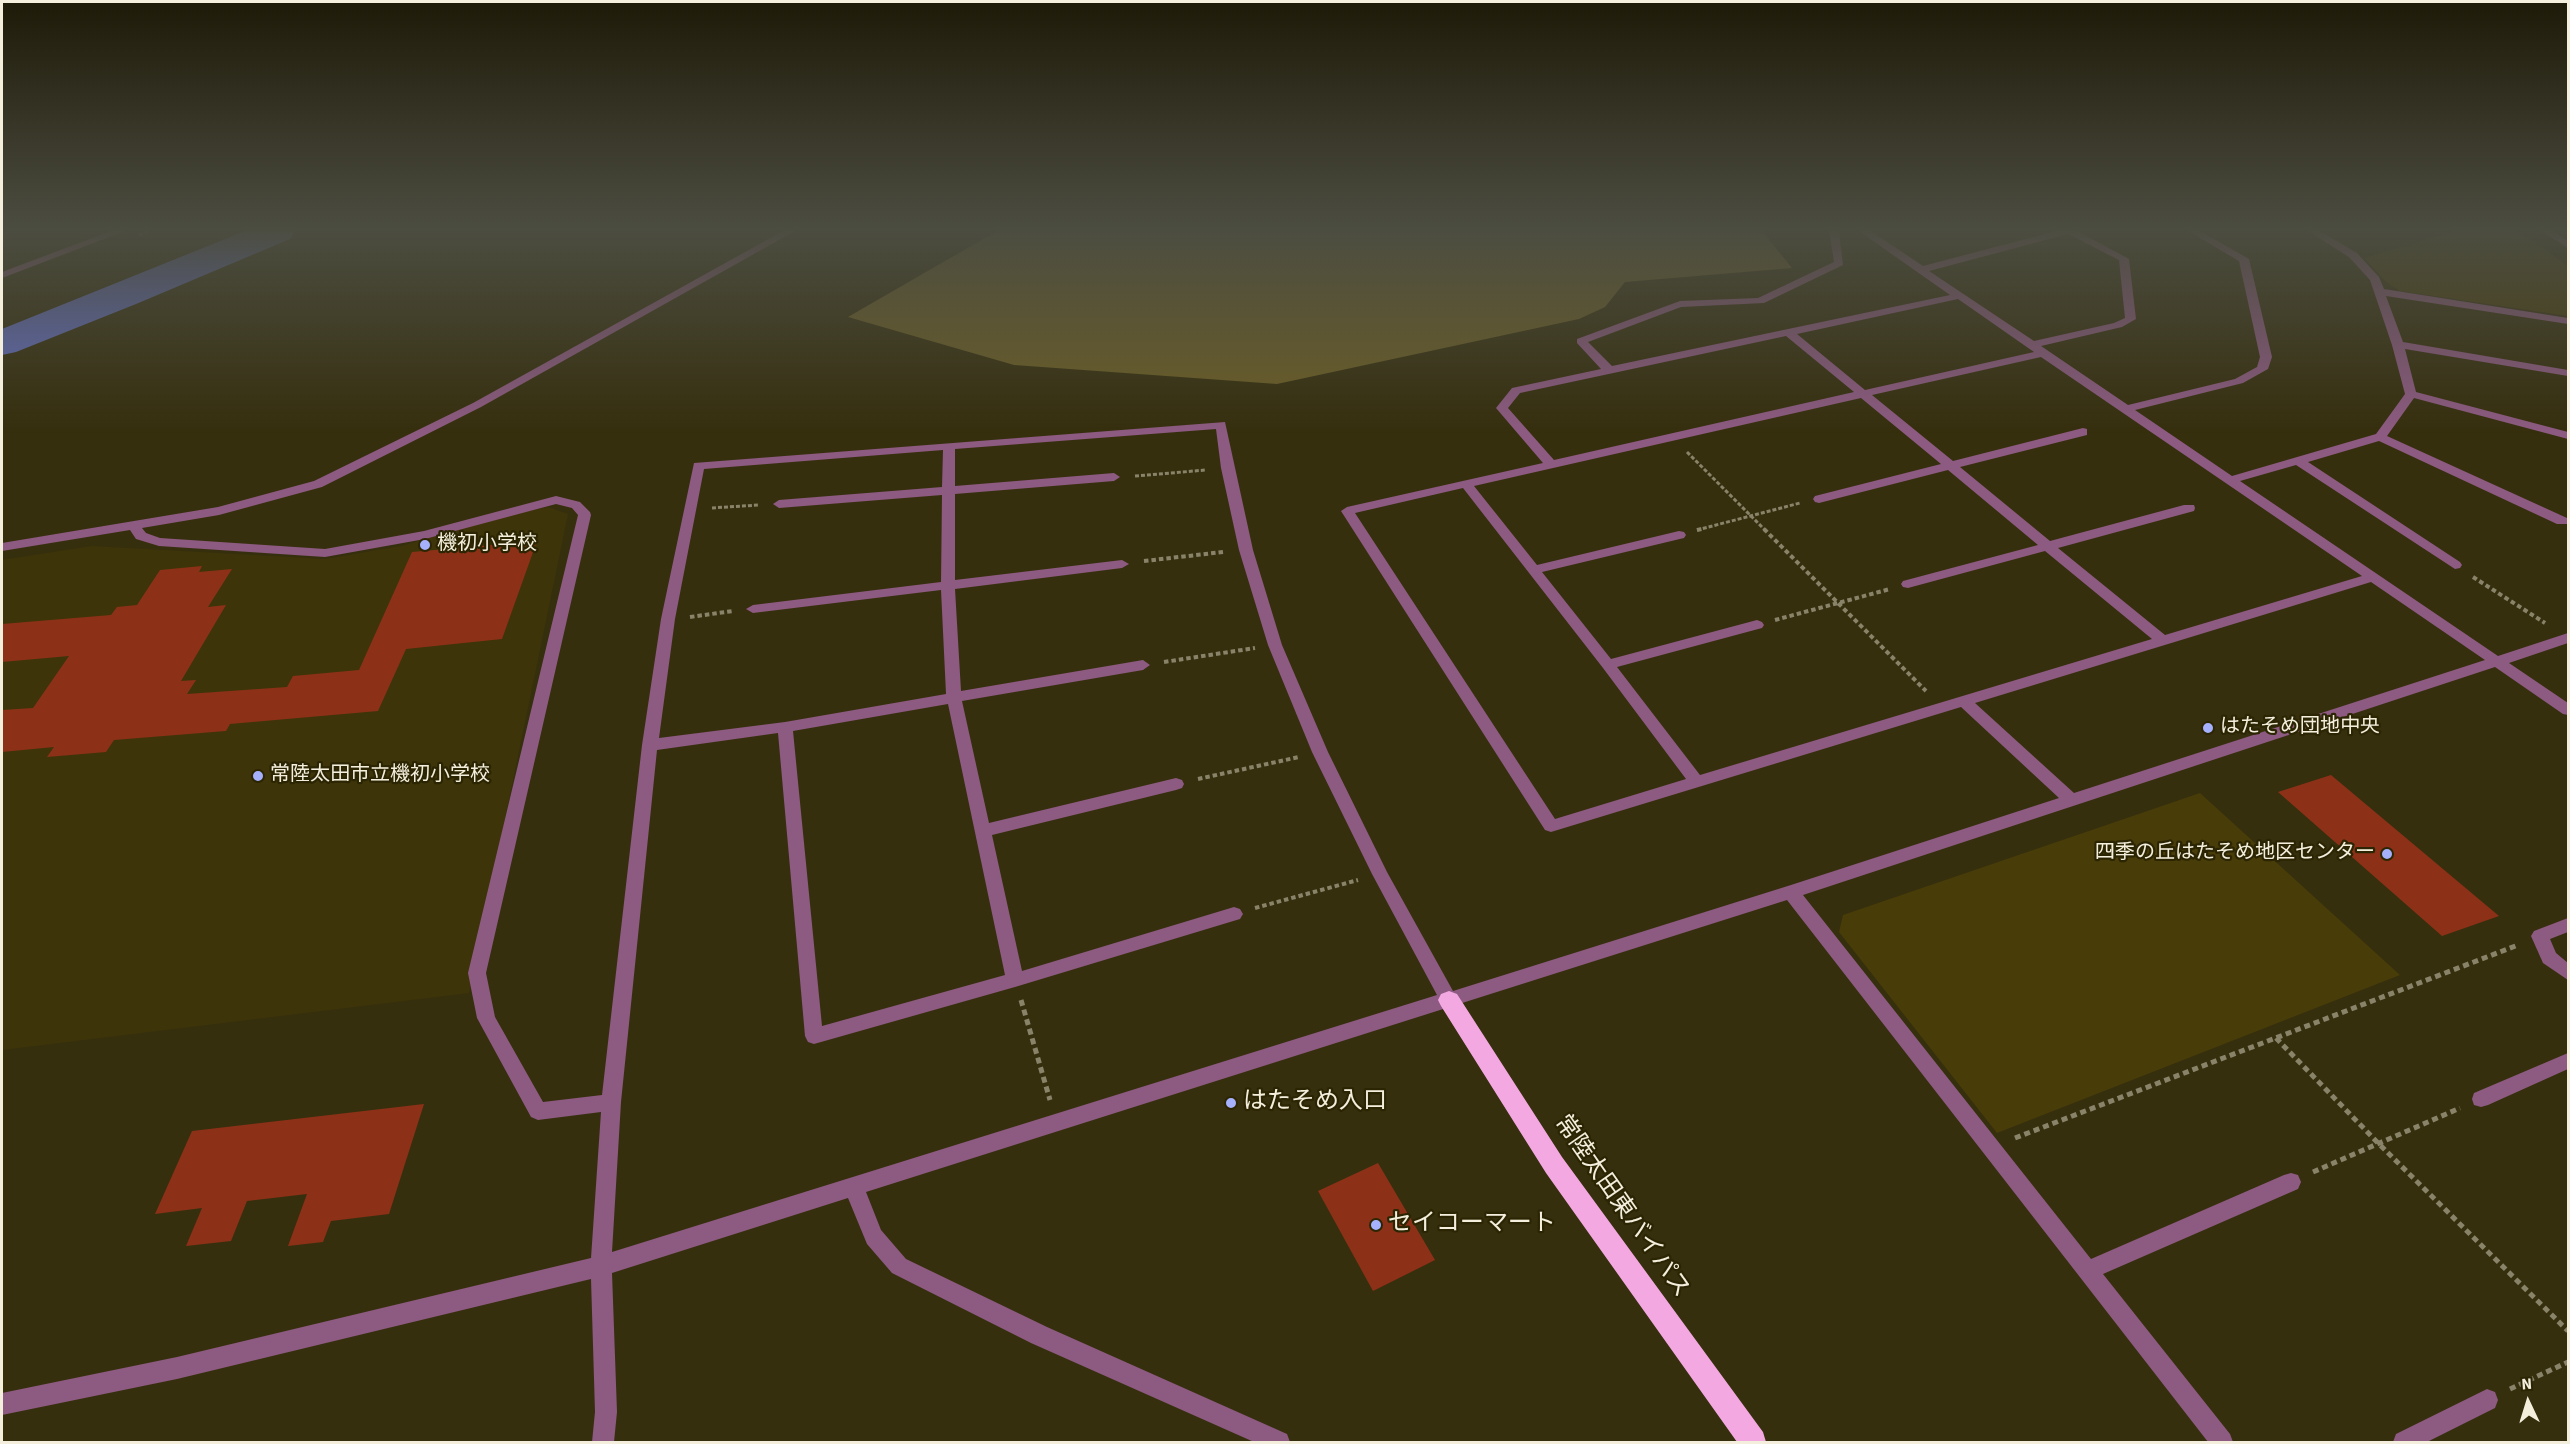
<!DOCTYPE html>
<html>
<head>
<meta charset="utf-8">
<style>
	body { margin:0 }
	#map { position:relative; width:2570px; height:1444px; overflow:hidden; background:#362f0e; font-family:"Source Sans 3",sans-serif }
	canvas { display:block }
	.frame { position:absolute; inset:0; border:3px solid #f4efdd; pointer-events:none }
	.north { position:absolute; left:2498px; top:1372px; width:60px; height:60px; -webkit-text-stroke:4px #2c2503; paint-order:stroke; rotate:356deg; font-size:16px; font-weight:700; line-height:24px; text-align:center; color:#f4efdd }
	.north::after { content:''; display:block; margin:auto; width:21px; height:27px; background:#f4efdd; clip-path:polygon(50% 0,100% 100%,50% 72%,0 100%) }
</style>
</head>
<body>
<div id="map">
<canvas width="2570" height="1444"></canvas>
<div class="frame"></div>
<div class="north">N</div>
</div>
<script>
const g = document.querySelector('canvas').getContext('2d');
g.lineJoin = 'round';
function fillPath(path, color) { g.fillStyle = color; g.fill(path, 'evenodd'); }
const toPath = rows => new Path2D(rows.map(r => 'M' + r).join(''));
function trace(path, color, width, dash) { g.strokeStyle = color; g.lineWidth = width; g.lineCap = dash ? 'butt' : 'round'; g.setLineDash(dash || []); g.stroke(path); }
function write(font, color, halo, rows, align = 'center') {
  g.font = font + ' "Source Sans 3","Noto Sans JP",sans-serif'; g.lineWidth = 4.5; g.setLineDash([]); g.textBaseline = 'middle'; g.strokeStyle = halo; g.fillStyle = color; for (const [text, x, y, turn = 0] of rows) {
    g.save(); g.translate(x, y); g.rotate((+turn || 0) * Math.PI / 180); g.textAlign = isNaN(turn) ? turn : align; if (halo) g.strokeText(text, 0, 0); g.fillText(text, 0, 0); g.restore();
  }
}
fillPath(toPath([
	[548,507,568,514,469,993,2,1050,2,560,92,546,325,559,401,546,508,515]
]), '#3e3409');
fillPath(toPath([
	[2455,231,2515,231,2535,242,2568,266,2568,316,2400,291,2386,282,2364,258],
	[2200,793,2400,975,1997,1133,1839,932,1843,915]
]), '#483c09');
fillPath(toPath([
	[997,231,1762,231,1792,268,1625,282,1605,307,1579,319,1277,384,1014,365,848,317]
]), '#6c5e25');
fillPath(toPath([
	[245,231,295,231,290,239,136,304,16,352,2,355,2,329,245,231]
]), '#636ec3');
fillPath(toPath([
	[537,541,502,639,406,649,378,711,230,724,226,731,114,740,106,752,47,757,54,747,2,752,2,710,33,708,69,656,2,662,2,624,111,615,117,607,137,605,160,570,202,566,199,572,232,569,208,607,226,605,181,681,196,680,187,694,287,687,293,676,359,670,412,552],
	[2331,775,2499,916,2442,936,2278,792],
	[424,1104,389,1214,331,1221,323,1242,288,1246,307,1194,247,1201,231,1241,186,1246,202,1208,155,1214,192,1131],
	[1378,1163,1435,1260,1373,1291,1318,1191]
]), '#8c3117');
trace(toPath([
	[139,235,149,231],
	[1687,452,1765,530],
	[1135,476,1206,470],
	[712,508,758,505],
	[1697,530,1800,503]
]), '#898369', 3, [4, 2]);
trace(toPath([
	[1764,529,1926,691],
	[1697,530,1702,529],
	[1144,561,1223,552],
	[2473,577,2545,623],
	[690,617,733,611],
	[1775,620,1890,589],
	[1164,662,1255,648],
	[1198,779,1299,757],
	[1255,908,1358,880]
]), '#898369', 4, [4.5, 3]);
trace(toPath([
	[1021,1000,1050,1100],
	[2276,1038,2379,1144,2568,1331],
	[2015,1138,2518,945],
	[2313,1172,2460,1108],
	[2510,1389,2568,1362]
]), '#898369', 5, [6, 4]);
fillPath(toPath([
	[111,231,125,231,2,278,2,272,111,231],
	[783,231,795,231,481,407,322,487,219,515,142,528,146,533,160,538,325,549,424,531,556,496,580,502,590,512,591,515,486,973,495,1017,543,1102,602,1095,642,745,661,619,694,463,1225,422,1253,550,1282,645,1328,752,1387,872,1453,991,1791,885,2059,798,1961,707,1551,832,1545,830,1341,511,1347,507,1543,463,1496,408,1512,388,1601,369,1577,343,1577,339,1680,301,1758,298,1834,262,1829,231,1839,231,1843,265,1764,303,1681,307,1588,342,1612,366,1950,295,1859,231,1871,231,1923,266,2056,231,2077,231,2129,259,2136,319,2122,327,2041,346,2128,405,2235,379,2257,367,2260,357,2239,261,2188,231,2200,231,2249,259,2272,357,2268,369,2243,383,2135,410,2232,476,2376,434,2405,394,2392,345,2370,280,2349,257,2308,231,2320,231,2357,253,2379,277,2384,289,2568,318,2568,324,2386,296,2403,342,2568,370,2568,376,2405,349,2416,392,2568,432,2568,439,2414,398,2387,436,2567,518,2568,521,2567,524,2557,524,2379,441,2308,462,2460,562,2462,565,2460,568,2455,569,2296,465,2240,481,2498,656,2568,633,2568,643,2509,663,2568,703,2568,715,2563,714,2495,667,1803,895,2091,1259,2284,1175,2291,1173,2298,1175,2301,1182,2298,1189,2103,1274,2230,1434,2233,1442,2208,1442,1787,900,866,1192,881,1230,906,1259,1047,1327,1287,1434,1290,1442,1254,1442,1031,1343,892,1273,867,1244,848,1198,612,1273,617,1412,614,1442,592,1442,595,1412,591,1279,177,1379,2,1415,2,1393,177,1357,591,1258,601,1112,538,1120,531,1117,477,1018,468,973,578,515,572,508,556,504,425,539,325,557,159,546,136,539,130,530,2,551,2,543,218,507,314,481,473,403,783,231],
	[2068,234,2119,260,2125,318,2114,323,2034,341,1929,271,2068,234],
	[1958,299,2034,352,1865,390,1797,334,1958,299],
	[1786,336,1854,392,1554,460,1508,408,1520,393,1786,336],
	[2041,357,2362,576,2165,635,2058,548,2194,511,2195,508,2194,505,2184,505,2050,541,1960,467,2087,435,2087,429,2083,428,1953,461,1872,395,2041,357],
	[1861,398,1941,464,1815,496,1813,499,1815,502,1819,503,1948,470,2038,545,1903,581,1901,584,1903,587,1908,588,2045,551,2152,639,1700,775,1617,667,1762,628,1764,625,1762,622,1757,620,1611,659,1542,572,1684,538,1686,535,1684,532,1679,531,1537,565,1474,486,1861,398],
	[1216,429,1221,468,1239,550,1268,645,1312,752,1372,874,1437,995,612,1252,621,1102,657,750,778,733,805,1036,808,1042,814,1044,1015,987,1240,919,1243,914,1240,909,1234,907,1022,971,992,835,1176,790,1182,788,1184,784,1182,780,1176,778,989,823,962,701,1143,670,1150,665,1143,660,961,691,955,589,1122,568,1129,564,1122,560,955,580,955,494,1114,481,1120,477,1114,473,955,486,955,449,1216,429],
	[943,450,942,487,779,500,773,504,779,508,942,495,941,582,753,605,746,609,753,613,941,590,946,694,785,722,659,738,675,619,704,469,943,450],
	[1463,488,1603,668,1686,779,1555,819,1355,513,1463,488],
	[2371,582,2485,660,2074,793,1975,703,2371,582],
	[948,704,1005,975,822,1026,793,731,948,704],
	[2541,231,2553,231,2568,241,2568,248,2541,231],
	[2568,918,2568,932,2550,939,2556,953,2568,963,2568,980,2543,963,2531,936,2534,931,2568,918],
	[2568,1053,2568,1069,2488,1105,2481,1107,2474,1105,2472,1099,2474,1093,2568,1053],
	[2487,1389,2495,1392,2498,1400,2495,1408,2427,1442,2393,1442,2396,1434,2487,1389]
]), '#8d5a81');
fillPath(toPath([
	[1449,991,1457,994,1562,1157,1763,1432,1766,1442,1737,1442,1546,1173,1441,1006,1438,1000,1441,994,1449,991]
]), '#f4a8e1');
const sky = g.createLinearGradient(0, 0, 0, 433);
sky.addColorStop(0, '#1e1a08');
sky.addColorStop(0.53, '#4c4d41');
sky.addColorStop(1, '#4c4d4100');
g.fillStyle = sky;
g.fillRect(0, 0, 2570, 433);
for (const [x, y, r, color] of [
	[425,545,6,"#a5b1fc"],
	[2208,728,6,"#a5b1fc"],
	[258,776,6,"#a5b1fc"],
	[2387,854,6,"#a5b1fc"],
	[1231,1103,6,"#a5b1fc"],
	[1376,1225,6,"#a5b1fc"]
]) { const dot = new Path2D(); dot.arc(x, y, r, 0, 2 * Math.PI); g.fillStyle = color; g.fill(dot); trace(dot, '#2c2503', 2); }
write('20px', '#f4efdd', '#2c2503', [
	["機初小学校",437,545],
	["はたそめ団地中央",2220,728],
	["常陸太田市立機初小学校",270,776],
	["四季の丘はたそめ地区センター",2375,854,"right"]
], 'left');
write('24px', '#f4efdd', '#2c2503', [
	["はたそめ入口",1243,1103],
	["セイコーマート",1388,1225]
], 'left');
write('24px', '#f4efdd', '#2c2503', [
	["常陸太田東バイパス",1621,1207,55]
]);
</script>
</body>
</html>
